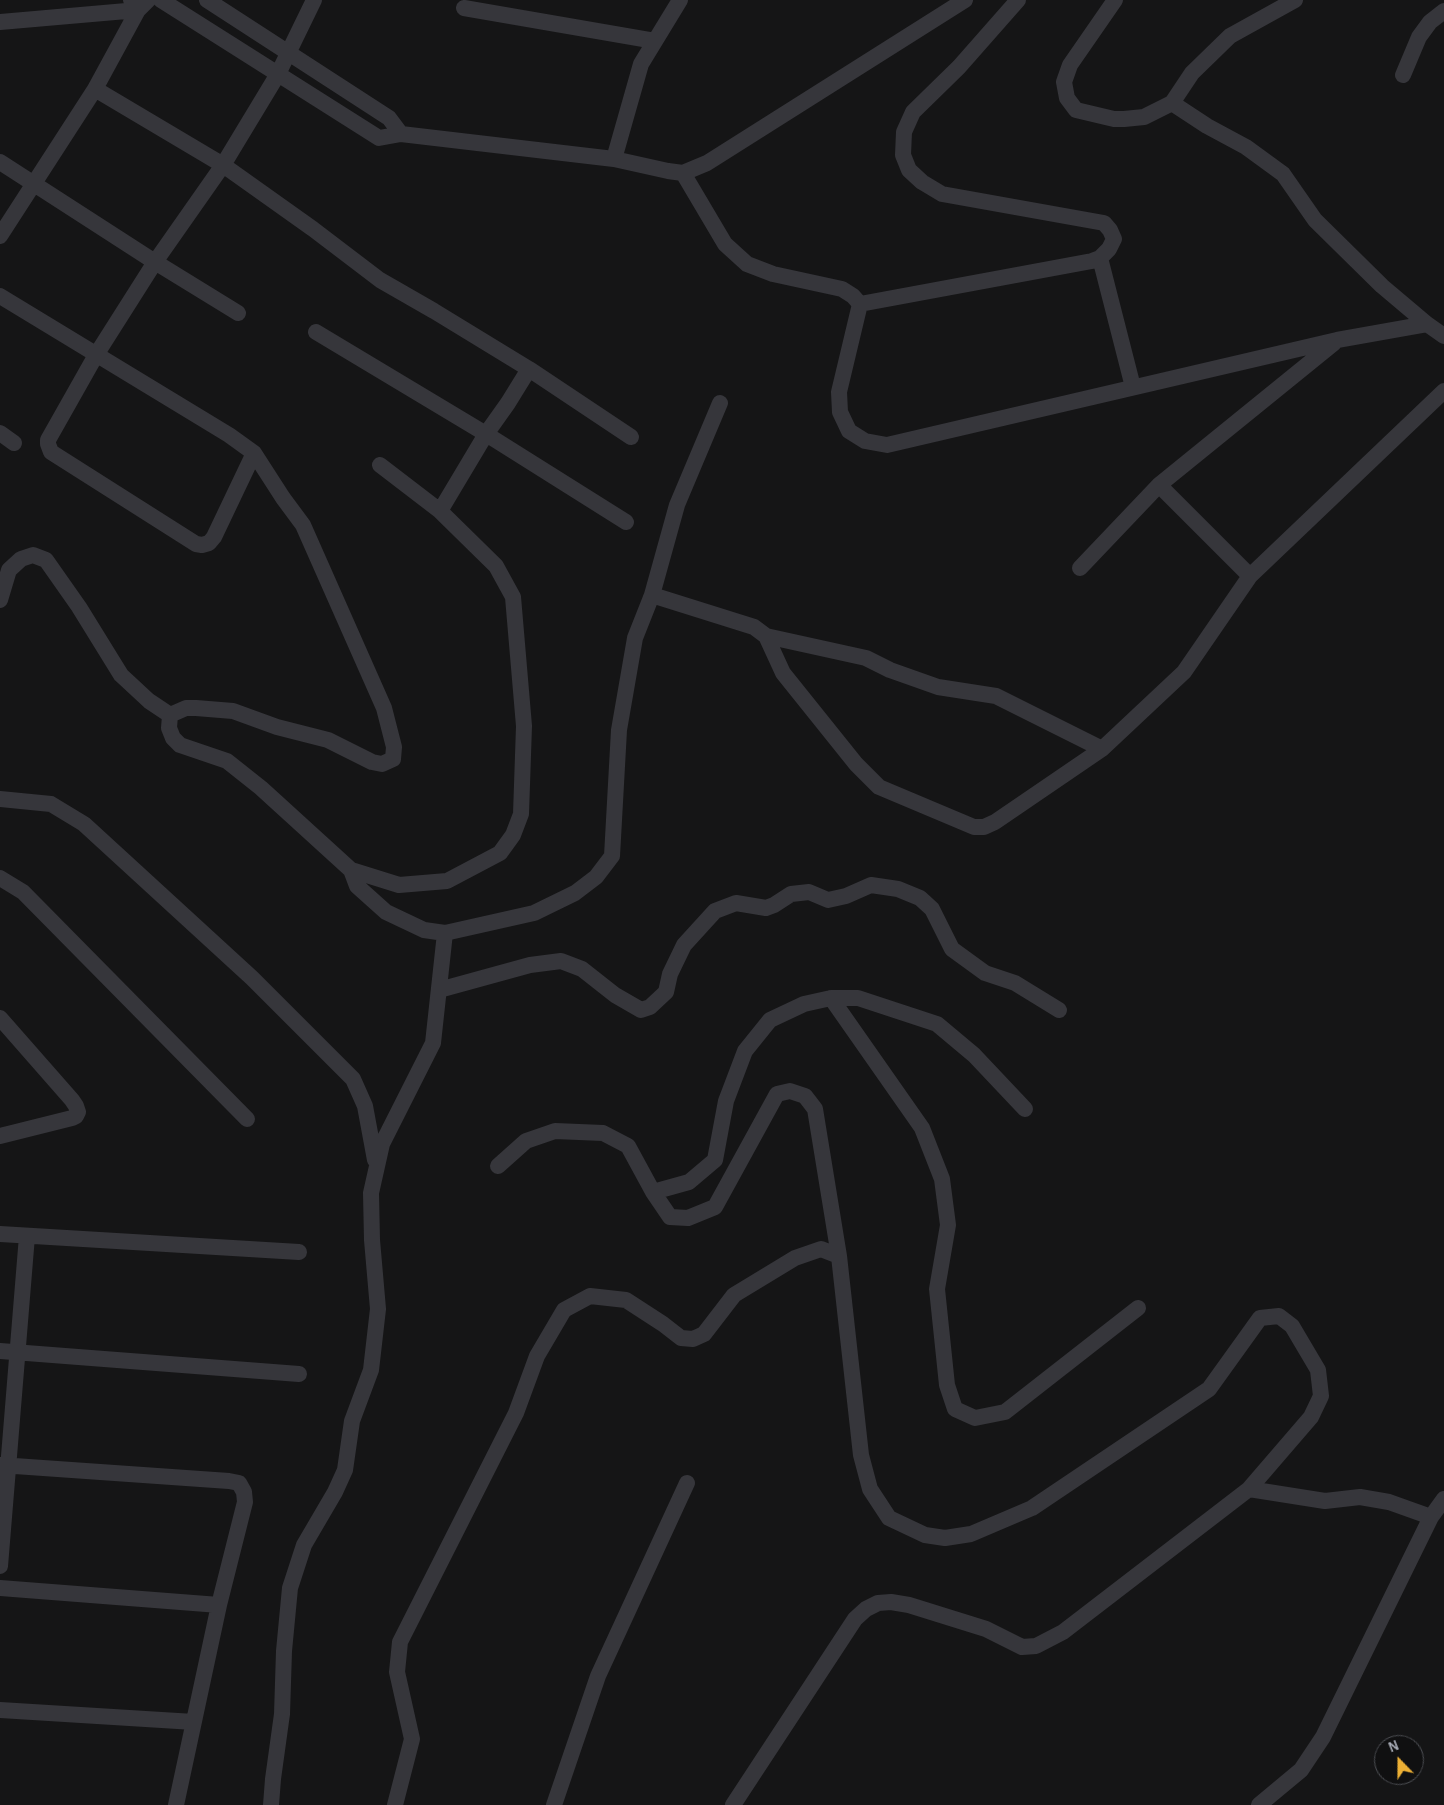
<!DOCTYPE html>
<html>
<head>
<meta charset="utf-8">
<style>
	body { margin:0 }
	#map { position:relative; width:1444px; height:1805px; overflow:hidden; background:#151516; font-family:"Alegreya Sans",sans-serif }
	canvas { display:block }
	.north { position:absolute; left:1374px; top:1735px; width:50px; height:50px; box-sizing:border-box; background:#101011; border:1px solid #4c4e53; border-radius:50%; rotate:338deg; font-size:14px; font-weight:700; line-height:20px; text-align:center; color:#a7abb6 }
	.north::after { content:''; display:block; margin:auto; width:18px; height:22px; background:#edb035; clip-path:polygon(50% 0,100% 100%,50% 72%,0 100%) }
</style>
</head>
<body>
<div id="map">
<canvas width="1444" height="1805"></canvas>
<div class="north">N</div>
</div>
<script>
const g = document.querySelector('canvas').getContext('2d');
g.lineJoin = 'round';
const toPath = rows => new Path2D(rows.map(r => 'M' + r).join(''));
function trace(path, color, width, dash) { g.strokeStyle = color; g.lineWidth = width; g.lineCap = dash ? 'butt' : 'round'; g.setLineDash(dash || []); g.stroke(path); }
trace(toPath([
	[161,0,379,138,401,134,389,118,207,0],
	[1115,0,1070,65,1064,82,1067,98,1076,110,1114,119,1124,119,1144,117,1172,103,1192,73,1230,36,1295,0],
	[464,8,655,41],
	[0,22,138,10,131,0],
	[1403,75,1419,37,1430,22,1444,11],
	[95,89,223,165,313,229,380,280,434,311,529,369,631,437],
	[1172,103,1207,126,1246,147,1283,174,1315,220,1382,286,1427,324,1444,336],
	[401,134,614,159,668,171,683,173,707,163,965,0],
	[614,159,641,64,680,0],
	[0,162,155,262,238,313],
	[683,173,725,244,747,264,773,274,842,289,853,296,860,304,839,392,840,412,849,431,865,441,887,445,1337,340,1427,324],
	[0,236,95,89,138,10,148,0],
	[1100,258,1133,387],
	[0,296,229,435,254,453,283,498,303,525,384,708,394,747,393,759,382,764,372,762,328,740,277,727,233,711,196,708,186,708,170,715,169,728,173,738,180,745,227,761,261,788,351,870,399,885,447,881,500,853,513,835,521,814,524,726,513,597,496,566,440,511,380,465],
	[860,304,1092,261,1100,258,1109,249,1114,239,1110,230,1104,223,942,194,922,182,909,170,903,155,904,132,913,112,959,67,1018,0],
	[316,332,486,434,626,522],
	[0,433,14,443],
	[254,453,214,537,209,543,202,545,196,544,51,452,48,444,48,440,96,355,155,262,223,165,278,74,314,0],
	[1159,485,1250,576],
	[440,511,486,434,508,403,529,369],
	[1080,568,1159,485,1334,343],
	[652,595,754,627,766,636,783,673,856,764,879,787,974,827,984,827,995,822,1102,749,1184,672,1250,576,1444,391],
	[0,600,9,570,21,559,33,555,46,560,79,607,121,675,149,701,170,715],
	[766,636,866,658,890,670,938,687,996,696,1102,749],
	[0,799,51,804,84,824,252,978,353,1079,365,1106,375,1160],
	[351,870,357,886,386,912,424,930,445,933,534,913,575,893,596,877,612,856,619,730,635,638,652,595,677,505,720,403],
	[0,878,23,892,247,1119],
	[439,990,530,965,561,961,582,969,615,995,641,1010,650,1007,666,992,670,974,684,945,715,911,736,903,766,908,774,905,791,894,809,892,828,900,846,896,871,885,898,889,920,898,932,909,952,949,985,973,1015,983,1059,1010],
	[831,998,922,1128,942,1179,948,1225,937,1289,947,1385,955,1409,975,1418,1005,1412,1138,1308],
	[0,1018,72,1100,76,1106,78,1112,76,1116,72,1118,0,1136],
	[498,1166,526,1141,555,1131,603,1133,628,1146,653,1192,670,1217,688,1218,715,1207,777,1094,790,1091,805,1096,815,1109,839,1256,861,1455,870,1489,889,1518,925,1535,945,1538,971,1534,1032,1508,1209,1389,1260,1318,1279,1316,1292,1326,1318,1370,1321,1396,1311,1417,1249,1489,1063,1632,1036,1646,1022,1647,986,1629,909,1605,891,1602,878,1603,866,1609,855,1619,733,1805],
	[653,1192,689,1182,715,1160,726,1101,745,1051,770,1020,804,1004,831,998,858,998,937,1024,974,1055,1025,1109],
	[0,1234,299,1252],
	[0,1351,299,1374],
	[0,1465,229,1481,239,1483,244,1492,245,1502,219,1605,176,1805],
	[1249,1489,1325,1501,1360,1497,1389,1502,1431,1517],
	[0,1566,27,1236],
	[0,1588,219,1605],
	[0,1710,194,1722],
	[271,1805,273,1779,282,1714,284,1651,290,1588,304,1545,335,1492,345,1470,352,1421,371,1370,378,1309,372,1240,371,1193,382,1144,433,1043,445,933],
	[395,1805,412,1739,397,1672,400,1642,516,1413,537,1356,564,1310,590,1296,626,1300,663,1324,681,1338,693,1339,704,1334,734,1295,795,1258,821,1249,839,1256],
	[554,1805,598,1676,687,1483],
	[1259,1805,1301,1770,1323,1737,1431,1517,1444,1499]
]), '#36363b', 16);
</script>
</body>
</html>
